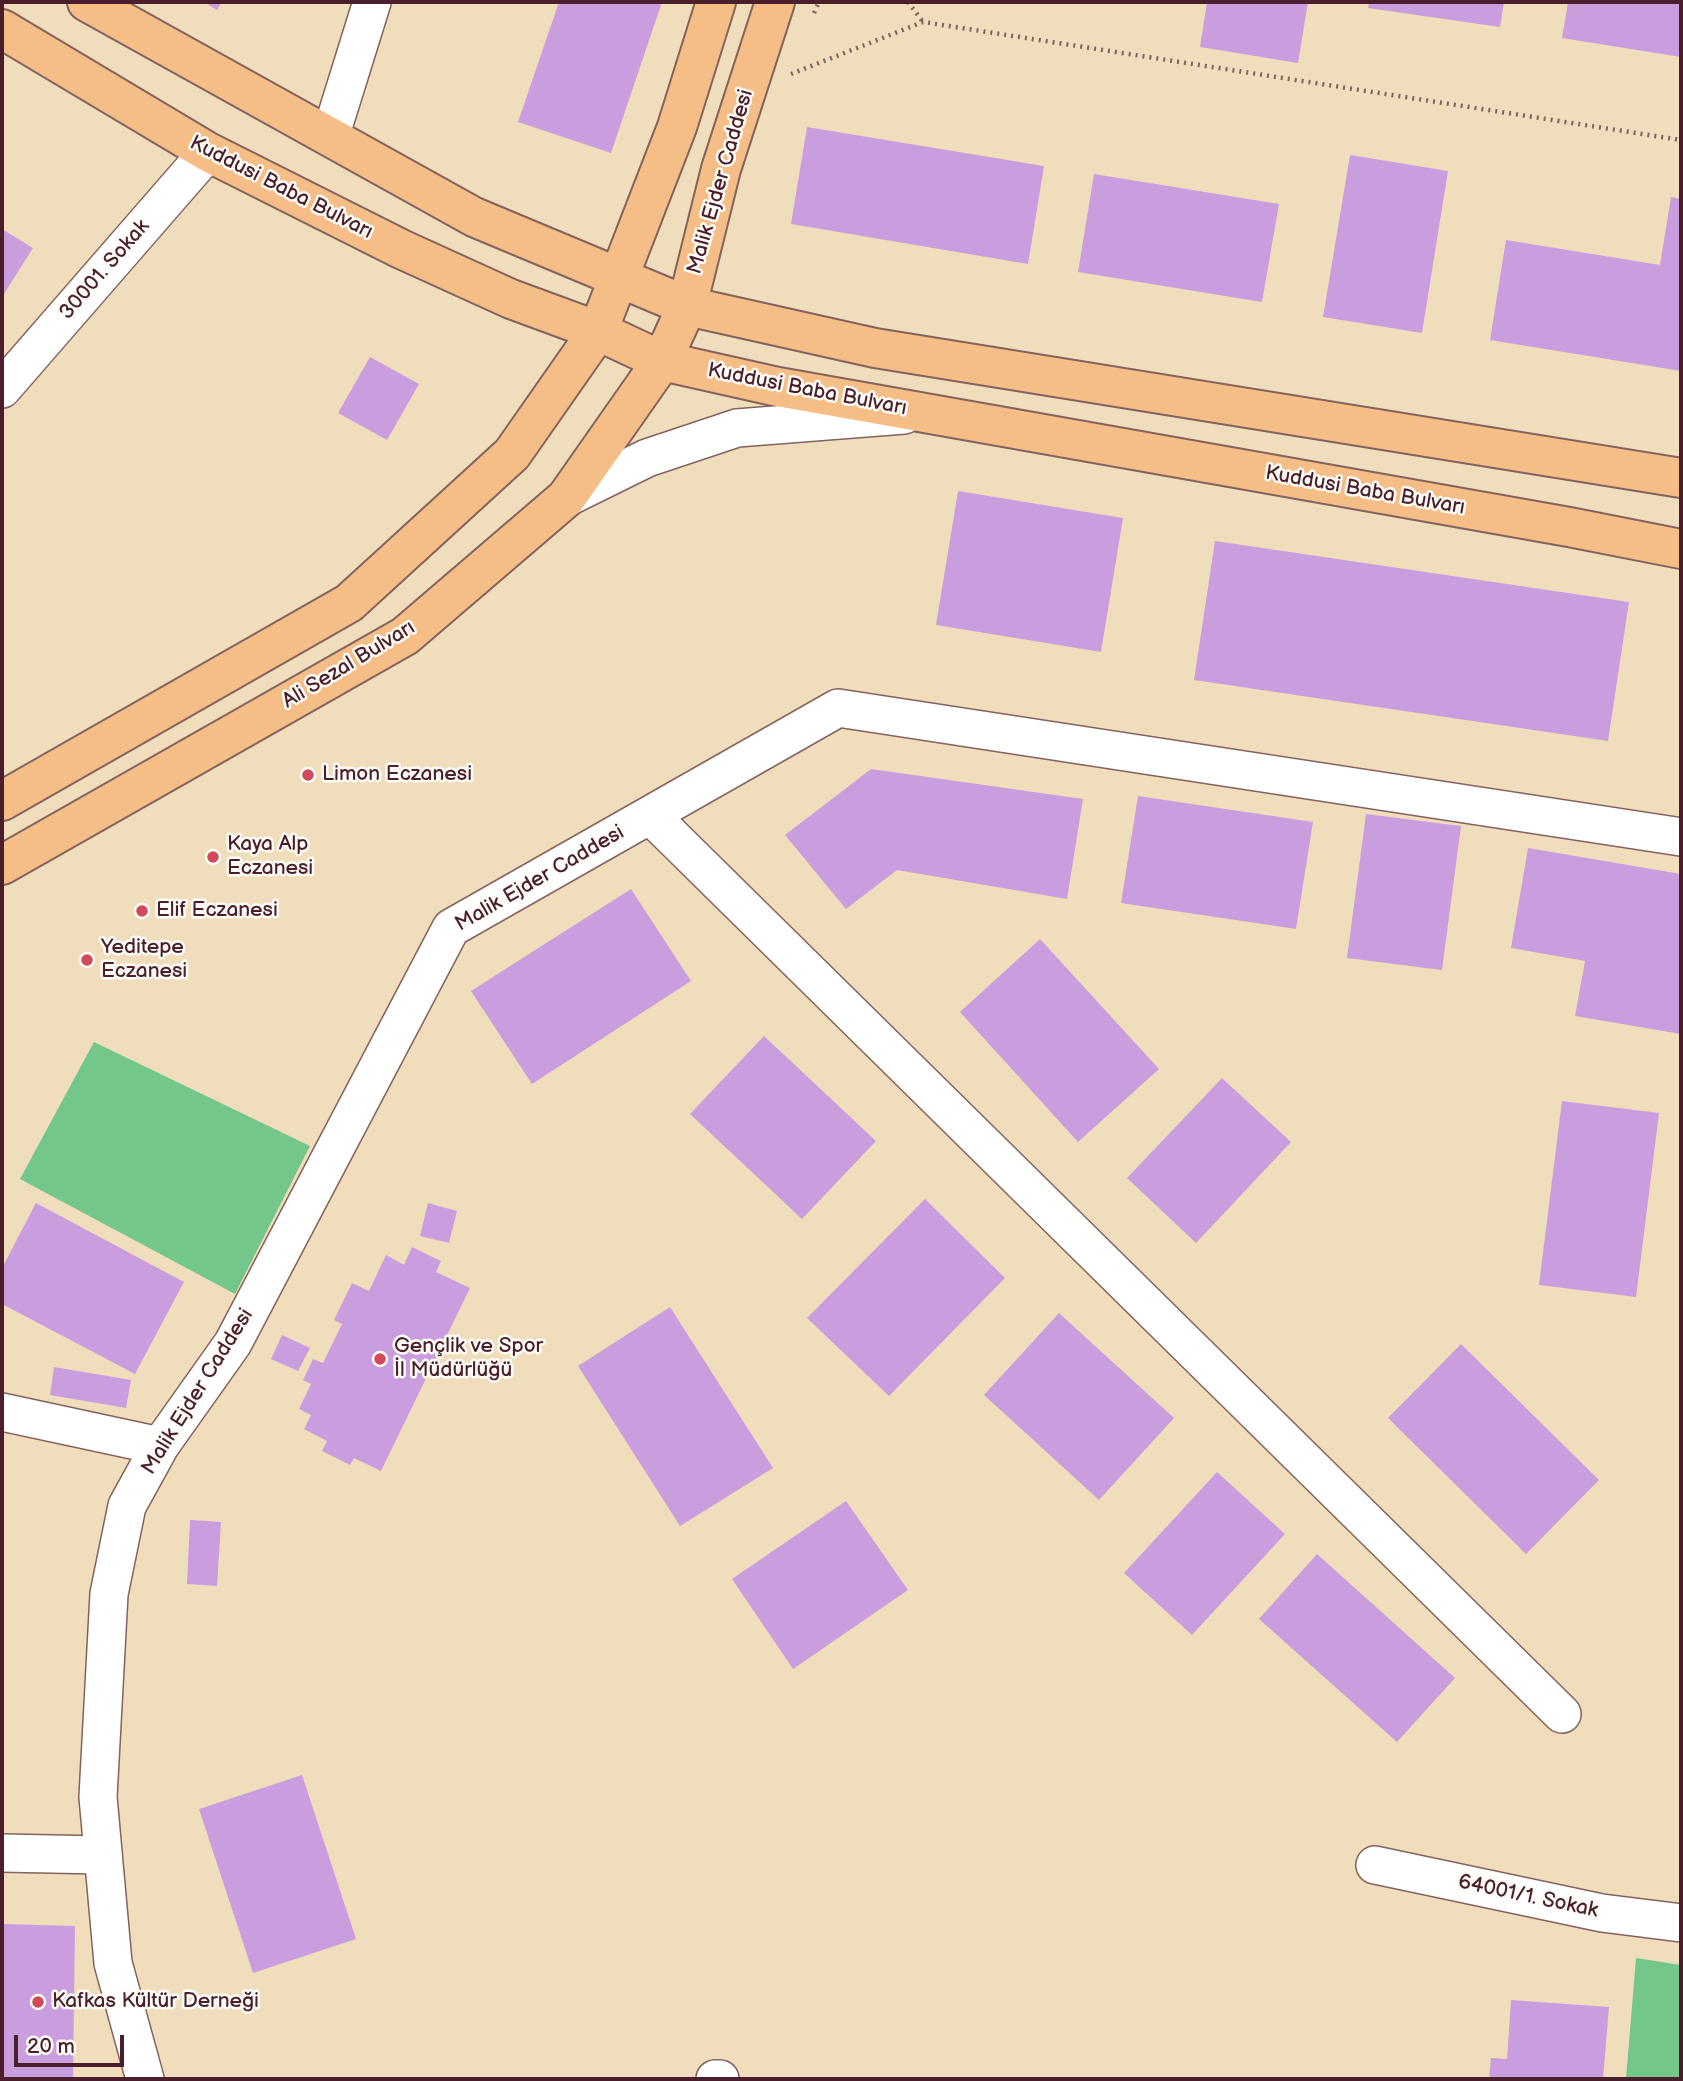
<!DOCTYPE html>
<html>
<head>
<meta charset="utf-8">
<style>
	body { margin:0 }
	#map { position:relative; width:1683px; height:2081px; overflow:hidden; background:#f0ddbc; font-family:"Balsamiq Sans",sans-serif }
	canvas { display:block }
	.frame { position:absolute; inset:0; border:4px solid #4a1f2b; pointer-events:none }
	.scale { position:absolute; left:14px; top:2035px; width:110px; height:32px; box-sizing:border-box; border:4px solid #4a1f2b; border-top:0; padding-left:9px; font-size:21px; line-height:24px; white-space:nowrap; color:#4a1f2b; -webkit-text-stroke:5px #fdfcf7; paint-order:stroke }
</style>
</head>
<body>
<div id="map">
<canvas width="1683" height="2081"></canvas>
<div class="frame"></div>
<div class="scale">20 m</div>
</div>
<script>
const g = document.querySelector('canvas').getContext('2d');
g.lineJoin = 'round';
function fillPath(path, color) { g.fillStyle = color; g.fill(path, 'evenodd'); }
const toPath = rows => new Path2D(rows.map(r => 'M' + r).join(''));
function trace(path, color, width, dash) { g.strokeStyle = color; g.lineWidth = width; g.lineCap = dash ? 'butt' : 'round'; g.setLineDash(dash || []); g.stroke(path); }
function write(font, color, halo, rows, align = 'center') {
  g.font = font + ' "Balsamiq Sans",sans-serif'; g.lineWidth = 5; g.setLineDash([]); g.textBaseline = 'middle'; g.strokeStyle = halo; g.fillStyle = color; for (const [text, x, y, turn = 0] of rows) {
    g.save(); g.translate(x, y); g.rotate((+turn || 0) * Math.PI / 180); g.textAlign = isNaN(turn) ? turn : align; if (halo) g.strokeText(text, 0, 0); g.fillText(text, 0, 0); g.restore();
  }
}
fillPath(toPath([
	[94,1042,310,1146,235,1294,20,1179],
	[1636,1958,1681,1965,1681,2079,1626,2079]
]), '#73c78b');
fillPath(toPath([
	[204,2,222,2,217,10],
	[559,2,662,2,611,153,518,122],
	[1207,2,1308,2,1298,63,1200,47],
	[1369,2,1504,2,1500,27,1368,8],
	[1568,2,1681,2,1681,57,1562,38],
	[807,127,1044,166,1028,264,791,224],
	[1350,155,1448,171,1422,333,1323,317],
	[1094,174,1279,204,1262,302,1078,272],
	[1671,197,1681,199,1681,371,1490,340,1506,240,1660,265],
	[2,229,33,248,2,297],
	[370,357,419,384,387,440,338,413],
	[958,491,1123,518,1101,652,936,625],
	[1215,541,1629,602,1608,741,1194,680],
	[871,769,1083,799,1067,899,897,870,846,909,785,835],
	[1138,796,1313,822,1296,929,1121,903],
	[1366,814,1461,826,1442,970,1347,958],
	[1528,848,1681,874,1681,1034,1575,1016,1585,961,1511,948],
	[631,889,691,981,532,1084,471,991],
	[1040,939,1159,1069,1078,1142,960,1012],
	[764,1036,876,1141,802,1219,690,1114],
	[1222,1078,1291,1142,1196,1243,1127,1178],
	[1562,1101,1659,1113,1636,1297,1539,1285],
	[925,1199,1005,1278,889,1396,807,1318],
	[36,1203,184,1282,135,1374,2,1304,2,1268],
	[428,1203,457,1211,449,1243,420,1236],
	[412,1247,441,1261,436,1272,470,1288,381,1471,354,1458,350,1465,322,1451,327,1441,304,1429,311,1415,299,1409,311,1384,303,1380,313,1359,323,1363,342,1324,334,1320,352,1283,369,1291,386,1255,404,1265],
	[670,1307,773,1468,680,1526,578,1366],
	[1059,1313,1174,1418,1099,1500,984,1395],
	[282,1335,310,1348,298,1371,271,1359],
	[1461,1344,1599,1480,1526,1554,1388,1418],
	[54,1367,131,1380,126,1408,50,1395],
	[1217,1472,1285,1534,1192,1635,1124,1573],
	[846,1501,908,1590,793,1669,732,1579],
	[190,1520,221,1522,217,1586,187,1584],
	[1317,1554,1455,1678,1397,1742,1259,1619],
	[302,1775,356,1939,253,1973,199,1809],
	[2,1924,75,1926,73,2079,2,2079],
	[1511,2000,1609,2007,1603,2079,1489,2079,1491,2058,1507,2059]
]), '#ca9ede');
const minor = toPath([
	[330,137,372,2],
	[2,389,208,152],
	[566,498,647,458,737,428,904,415],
	[650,815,1562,1714],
	[2,1412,160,1446],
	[2,1853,102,1855],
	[1375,1865,1602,1913,1681,1923],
	[145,2079,113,1963,98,1797,109,1594,127,1506,160,1446,233,1343,451,928,838,708,1681,837],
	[715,2079,720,2079]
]);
const major = toPath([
	[87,2,474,217,687,306,875,348,1681,478],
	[2,29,208,152,401,249,511,299,598,331,662,361,778,387,1569,527,1681,549],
	[2,801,349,603,512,454,598,331,677,127,716,2],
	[2,865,405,636,566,498,662,361,687,306,721,169,775,2]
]);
trace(minor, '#84625e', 40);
trace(major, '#84625e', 42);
trace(toPath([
	[908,2,923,22],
	[814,13,819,2],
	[791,74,923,22,1681,140]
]), '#84625e', 4.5, [2, 5]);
trace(minor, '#fff', 37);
trace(major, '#f6be87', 38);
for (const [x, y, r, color] of [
	[308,775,7,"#d1495b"],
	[213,857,7,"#d1495b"],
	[142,911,7,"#d1495b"],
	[87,960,7,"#d1495b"],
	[380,1359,7,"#d1495b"],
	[38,2002,7,"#d1495b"]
]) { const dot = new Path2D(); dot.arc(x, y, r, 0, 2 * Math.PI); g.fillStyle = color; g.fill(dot); trace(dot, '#fdfcf7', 2.5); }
write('21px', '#4a1f2b', '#fdfcf7', [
	["Malik Ejder Caddesi",721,182,-74],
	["Kuddusi Baba Bulvarı",281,188,27],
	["30001. Sokak",105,270,-49],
	["Kuddusi Baba Bulvarı",807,390,11],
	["Kuddusi Baba Bulvarı",1365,491,10],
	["Ali Sezal Bulvarı",349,665,-31],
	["Malik Ejder Caddesi",540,879,-30],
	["Malik Ejder Caddesi",198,1392,-58],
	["64001/1. Sokak",1528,1897,12]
]);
write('21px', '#4a1f2b', '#fdfcf7', [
	["Limon Eczanesi",322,775],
	["Kaya Alp",227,845],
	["Eczanesi",227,869],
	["Elif Eczanesi",156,911],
	["Yeditepe",101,948],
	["Eczanesi",101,972],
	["Gençlik ve Spor",394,1347],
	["İl Müdürlüğü",394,1371],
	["Kafkas Kültür Derneği",52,2002]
], 'left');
</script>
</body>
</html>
